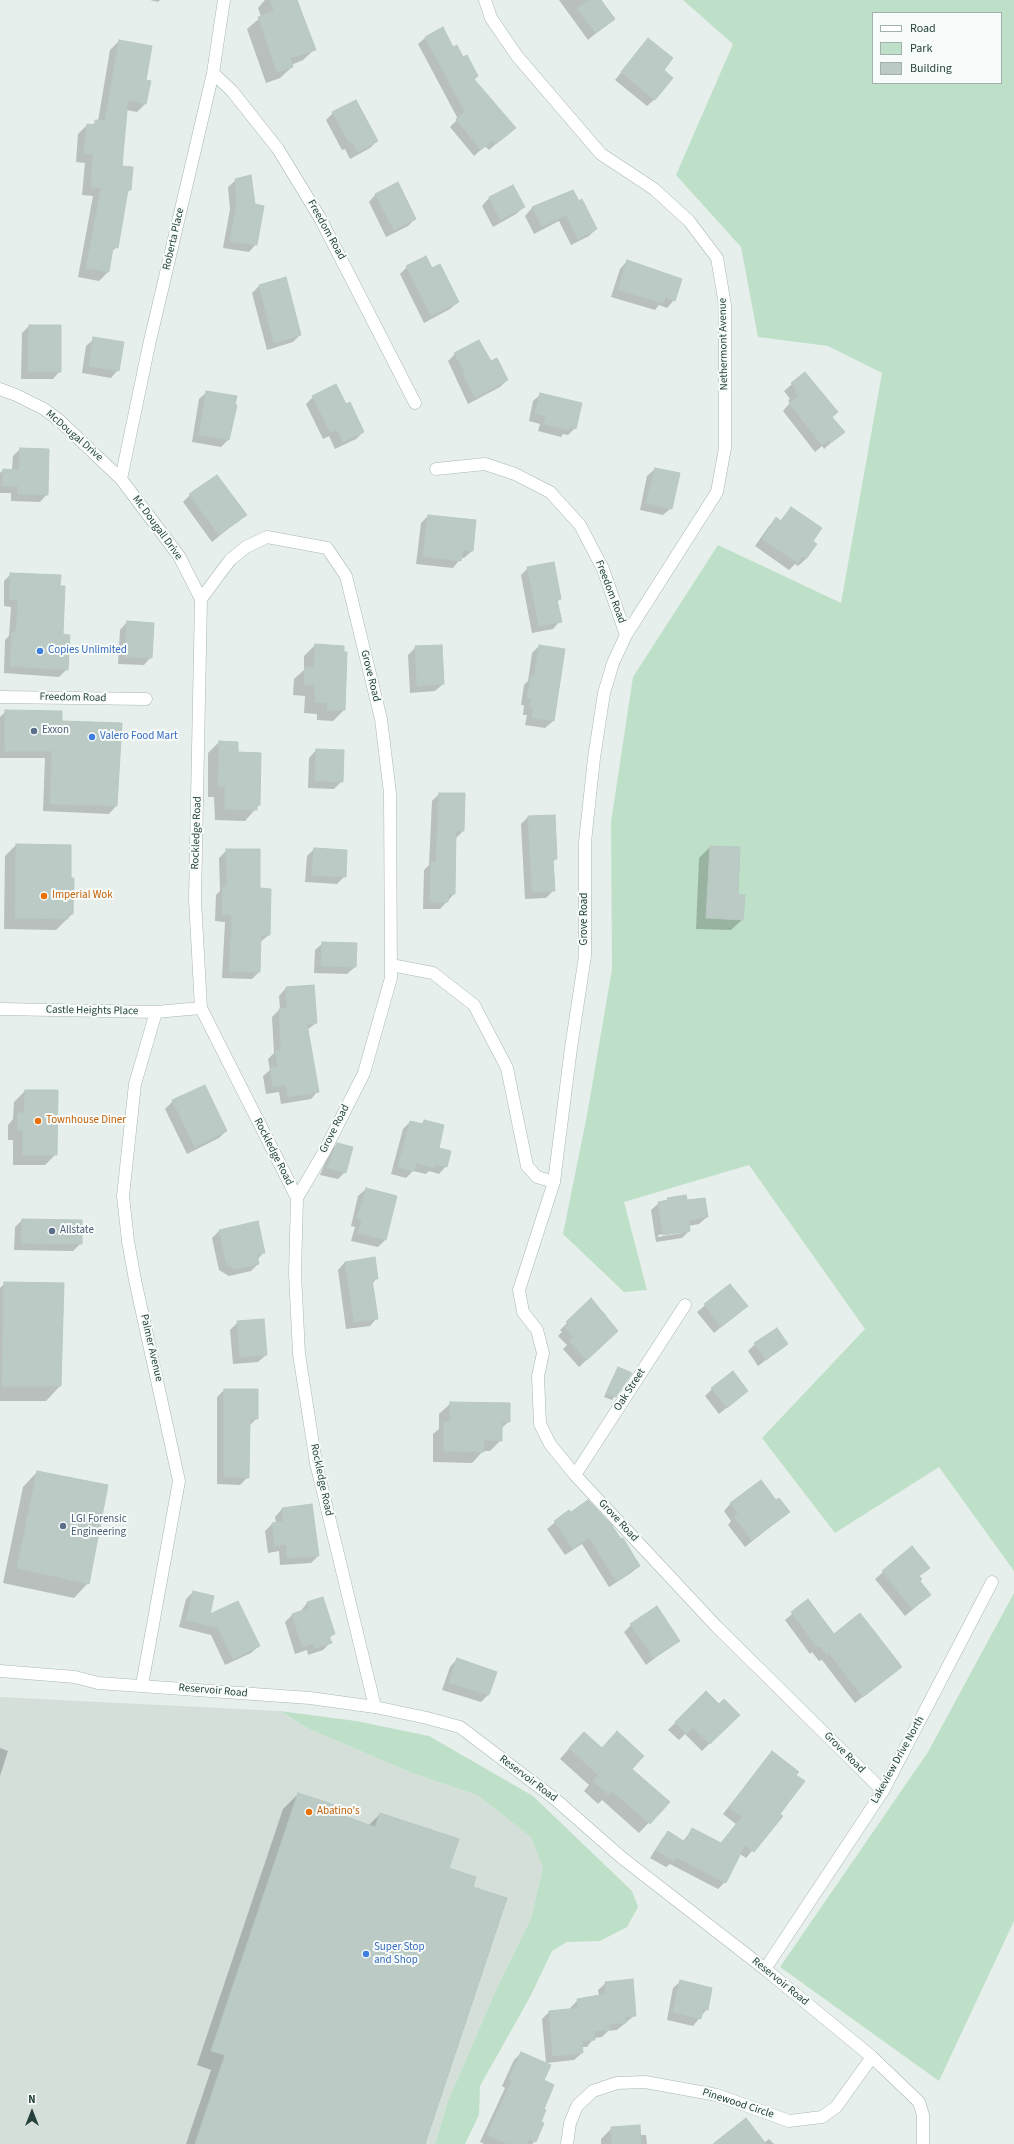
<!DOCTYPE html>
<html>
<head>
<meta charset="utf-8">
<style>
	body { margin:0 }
	#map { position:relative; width:1014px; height:2144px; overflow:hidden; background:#e6efeb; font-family:"Source Sans 3",sans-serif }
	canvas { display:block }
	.legend { position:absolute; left:872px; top:12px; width:130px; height:72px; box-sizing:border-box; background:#f7fbf9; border:1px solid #a3b1ad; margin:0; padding:5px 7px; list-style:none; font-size:12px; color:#24423a }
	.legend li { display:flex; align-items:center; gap:8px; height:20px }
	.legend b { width:20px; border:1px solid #a3b1ad }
	.north { position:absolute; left:12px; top:2092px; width:40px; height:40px; -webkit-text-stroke:3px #f7fbf9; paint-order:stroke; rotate:0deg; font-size:11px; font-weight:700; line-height:16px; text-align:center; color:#24423a }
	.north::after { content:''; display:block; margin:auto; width:14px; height:18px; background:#24423a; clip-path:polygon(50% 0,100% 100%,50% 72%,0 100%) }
</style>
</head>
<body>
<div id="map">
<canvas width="1014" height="2144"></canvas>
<ul class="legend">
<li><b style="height:5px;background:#fff"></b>Road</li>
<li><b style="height:11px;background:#bfe0c8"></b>Park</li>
<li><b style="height:11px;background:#bbcac4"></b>Building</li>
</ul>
<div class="north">N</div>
</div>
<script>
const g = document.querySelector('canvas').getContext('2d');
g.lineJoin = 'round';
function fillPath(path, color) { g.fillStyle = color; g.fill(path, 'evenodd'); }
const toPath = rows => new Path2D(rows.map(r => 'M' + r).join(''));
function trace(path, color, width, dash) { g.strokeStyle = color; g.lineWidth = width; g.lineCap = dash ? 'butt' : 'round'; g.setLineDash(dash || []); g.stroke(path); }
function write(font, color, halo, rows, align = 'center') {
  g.font = font + ' "Source Sans 3",sans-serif'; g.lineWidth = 4; g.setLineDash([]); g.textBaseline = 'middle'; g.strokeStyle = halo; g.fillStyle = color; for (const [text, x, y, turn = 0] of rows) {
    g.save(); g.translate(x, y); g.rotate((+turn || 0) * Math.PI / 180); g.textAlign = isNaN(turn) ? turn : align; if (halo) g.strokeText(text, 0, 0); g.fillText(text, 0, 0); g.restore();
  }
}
fillPath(toPath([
	[0,1697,280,1711,307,1728,412,1773,477,1795,531,1837,543,1868,531,1918,496,1990,448,2101,435,2144,0,2144]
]), '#d4dfda');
fillPath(toPath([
	[683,0,1014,0,1014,1571,939,1467,835,1533,762,1438,865,1329,749,1165,624,1202,647,1290,624,1292,563,1234,587,1115,612,969,611,822,633,677,718,545,841,603,882,373,828,346,758,337,741,247,676,175,733,44],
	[873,13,1001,13,1001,83,873,83],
	[1014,1593,1014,1921,939,2081,780,1967,928,1752],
	[280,1711,356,1721,429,1736,533,1796,632,1891,638,1907,627,1927,600,1941,567,1942,552,1951,530,1997,480,2086,479,2115,465,2144,435,2144,448,2101,496,1990,531,1918,543,1868,531,1837,477,1795,412,1773,307,1728]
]), '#bfe0c8');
fillPath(toPath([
	[150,0,160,0,158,2],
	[265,0,297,0,315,49,303,60,291,65,292,67,280,78,266,83,247,29,261,17,258,8],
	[559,0,599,0,613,19,588,40],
	[425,38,453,48,473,80,514,128,489,150,485,146,474,156,450,127,458,119,418,44],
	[648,39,662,70,655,99,647,106,615,80],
	[119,41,145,81,146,103,137,112,126,110,121,167,130,190,126,193,117,247,111,252,108,272,99,281,78,277,93,196,82,195,85,163,76,162,78,134,87,125,91,125,98,121,110,50],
	[333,113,377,141,370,148,350,159,345,149,342,150,326,120],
	[236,180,256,244,249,252,223,248,230,209,228,187],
	[512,186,524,207,516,214,493,227,482,206,489,198],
	[376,194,415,219,408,226,386,237,369,202],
	[551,199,553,201,596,229,589,236,571,245,559,221,534,234,525,216,532,208],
	[627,261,662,272,674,300,667,308,659,305,655,310,611,297,620,269],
	[407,267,432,269,458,302,450,309,424,323,400,274],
	[259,286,300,335,293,342,267,350,252,293],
	[29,326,60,371,53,379,21,379,22,333],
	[94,339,118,370,111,378,82,373,86,346],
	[455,354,490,363,507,380,500,387,468,404,448,361],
	[805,373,831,417,843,432,824,449,822,446,815,452,783,411,790,403,788,400,790,399,784,391],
	[207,392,236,406,231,432,228,440,221,447,192,442,199,399],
	[541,394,575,428,568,435,563,434,561,437,538,431,540,424,529,421,533,401],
	[313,397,363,432,356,439,335,449,329,436,323,439,306,404],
	[20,449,47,494,40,502,11,501,11,493,0,493,0,473,3,470,12,470,13,456],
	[655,469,671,508,663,515,640,510,647,476],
	[190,495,245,515,212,542,183,502],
	[791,508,811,542,806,559,798,566,795,564,789,570,755,546,769,526,777,519,780,521],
	[428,516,475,521,472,551,464,558,461,558,453,568,416,564,421,523],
	[528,568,560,599,557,602,560,621,553,629,532,633,521,575],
	[11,574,59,587,62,635,67,669,59,677,4,673,5,640,9,636,11,607,4,606,4,581],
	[127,622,151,657,144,665,118,664,120,630],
	[315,645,344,710,333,721,317,720,317,714,304,713,305,696,293,695,294,679,304,670,304,656],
	[539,646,553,721,545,728,525,725,527,715,523,715,524,705,521,705,524,685,528,681,532,653],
	[416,647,443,684,435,691,410,693,408,655],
	[6,711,61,722,121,724,116,806,109,814,43,811,45,758,0,758,0,717],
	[219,742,237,753,259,805,245,821,215,820,214,797,208,797,208,753],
	[316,750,342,781,334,789,308,788,309,758],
	[439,794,463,831,456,838,454,894,440,909,423,909,424,870,429,865,432,801],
	[528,817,556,859,552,862,554,890,546,898,525,899,521,824],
	[16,845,70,879,72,914,56,930,4,929,5,856],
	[710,847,737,896,743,919,731,930,696,929,699,858],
	[314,849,345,876,337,884,305,882,307,856],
	[227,850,259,889,269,935,260,942,259,972,252,979,222,978,225,922,215,921,216,895,220,891,219,858],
	[323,943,355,967,347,974,314,973,315,950],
	[286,988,316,1023,307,1030,318,1091,311,1099,281,1104,279,1092,266,1094,263,1076,270,1070,268,1059,274,1053,272,1017,280,1009,279,996],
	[25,1091,57,1091,56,1154,45,1165,13,1165,13,1140,8,1140,8,1125,13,1119,14,1102],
	[173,1101,226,1131,219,1138,187,1154,165,1109],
	[424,1121,446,1166,439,1174,429,1171,426,1174,413,1171,406,1178,391,1174,403,1129,410,1122,421,1125],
	[337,1144,345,1172,338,1179,320,1175,330,1151],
	[366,1189,396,1197,385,1240,378,1247,351,1241,355,1227,351,1226,358,1196],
	[668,1199,686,1202,707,1217,699,1224,688,1226,689,1231,682,1238,656,1242,651,1210,659,1203,665,1202],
	[682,1231,682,1233,658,1237,658,1235],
	[22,1220,81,1243,73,1251,14,1250,15,1227],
	[219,1231,264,1252,257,1260,258,1264,251,1271,229,1276,219,1270,212,1238],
	[345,1262,377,1278,372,1284,377,1318,370,1326,346,1329,338,1270],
	[5,1283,60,1386,46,1401,0,1401,0,1288],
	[730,1285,746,1306,714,1333,697,1312],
	[591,1300,606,1315,604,1317,610,1338,579,1367,563,1349,567,1345,558,1336,562,1332,560,1330],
	[238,1322,266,1355,258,1362,233,1364,230,1330],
	[755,1344,787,1344,758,1366,748,1351],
	[618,1368,630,1374,612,1400,604,1397],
	[712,1389,747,1391,719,1414,705,1396],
	[224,1390,257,1418,249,1426,248,1477,240,1485,217,1484,217,1397],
	[451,1403,509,1421,501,1429,501,1440,490,1451,483,1451,472,1463,433,1462,433,1434,439,1429,439,1414],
	[37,1472,88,1583,74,1598,3,1583,23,1487],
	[731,1503,789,1512,745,1547,728,1525,731,1521,724,1511],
	[282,1509,318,1556,311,1563,280,1565,279,1551,268,1553,265,1531,272,1524,276,1524,275,1517],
	[569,1511,639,1566,631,1573,609,1587,582,1544,565,1555,547,1529],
	[912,1548,928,1568,918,1577,919,1581,930,1595,905,1616,875,1579],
	[193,1592,208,1616,259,1646,251,1653,225,1665,211,1635,179,1627,186,1599],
	[808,1601,834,1635,900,1667,855,1703,822,1660,819,1661,812,1652,810,1654,785,1620],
	[307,1603,334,1634,329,1638,331,1642,323,1650,308,1655,307,1650,295,1654,285,1622,292,1615,300,1612],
	[631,1625,679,1640,646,1665,624,1632],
	[457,1659,488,1695,481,1702,442,1690,450,1667],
	[706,1692,719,1705,738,1715,702,1751,685,1734,679,1740,668,1730],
	[574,1743,602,1749,631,1769,668,1802,639,1833,602,1800,598,1804,584,1791,589,1785,560,1759],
	[0,1748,8,1751,0,1776],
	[766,1760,778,1814,781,1816,746,1858,740,1854,725,1882,718,1889,670,1864,666,1867,650,1858,662,1839,668,1832,683,1841,692,1830,720,1844,736,1824,723,1814],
	[298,1794,335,1814,369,1825,380,1814,472,1887,424,2144,186,2144,211,2070,197,2065,283,1809],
	[681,1981,707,2009,693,2026,667,2020,673,1988],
	[606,1983,635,2015,617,2030,608,2031,602,2037,594,2038,587,2047,581,2047,582,2053,574,2060,546,2063,542,2019,549,2012,571,2010,571,2007,578,2000,599,1996,598,1990],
	[521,2053,543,2081,543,2109,535,2141,532,2144,484,2144,480,2142,505,2088,502,2086,514,2060],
	[612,2128,639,2135,646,2135,647,2144,601,2144,601,2139],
	[769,2139,774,2144,716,2144,764,2143]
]), '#0003');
const building = toPath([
	[270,0,297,0,316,50,290,58,293,67,277,72,258,17,274,11,270,0],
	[589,0,601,0,615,19,596,33,577,9,589,0],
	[443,27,453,47,457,45,463,57,467,55,478,76,474,79,516,128,496,144,493,140,481,150,456,119,465,112,425,37,443,27],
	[648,38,673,58,664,70,673,78,655,100,621,72,648,38],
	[119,40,152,46,146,80,151,81,146,104,128,100,122,166,133,167,131,190,128,190,118,248,113,247,109,272,86,268,101,188,91,187,93,154,84,154,87,124,95,125,95,120,105,121,119,40],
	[356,100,378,141,358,152,352,142,350,144,332,112,356,100],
	[251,175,255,204,264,206,257,245,230,241,237,201,235,179,251,175],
	[398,182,416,219,394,230,375,194,398,182],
	[513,185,525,207,500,220,489,197,513,185],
	[573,190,579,201,582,199,597,229,578,239,566,215,542,227,532,207,573,190],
	[426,256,432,268,440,264,459,302,431,316,406,266,426,256],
	[627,260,682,279,675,301,665,297,663,303,618,290,627,260],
	[286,277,301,335,274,343,259,285,286,277],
	[29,325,61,325,61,372,28,372,29,325],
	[93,337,124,342,119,371,89,366,93,337],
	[479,340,491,361,497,358,508,380,475,398,463,374,465,373,454,353,479,340],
	[805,372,838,412,832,417,845,432,832,442,829,440,822,445,789,403,798,396,795,392,797,391,791,383,805,372],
	[336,384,346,404,350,402,364,432,343,442,337,430,330,432,312,396,336,384],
	[206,391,237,396,235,405,237,405,229,440,199,435,206,391],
	[540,393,582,403,576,429,570,427,569,430,544,424,546,416,535,414,540,393],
	[20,448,49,449,48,495,18,494,18,486,2,486,3,469,19,470,20,448],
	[655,468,680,473,672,509,646,503,655,468],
	[217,475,247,515,219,535,189,494,217,475],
	[791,507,822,528,813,541,817,544,806,559,802,556,798,563,762,539,776,517,781,521,791,507],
	[428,515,476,520,473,551,463,550,461,561,423,556,428,515],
	[554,562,561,599,557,600,562,622,539,626,527,567,554,562],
	[10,573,61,575,60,586,65,586,63,634,70,635,68,670,10,666,12,632,16,632,18,600,10,599,10,573],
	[127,621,154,623,152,658,125,657,127,621],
	[315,644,344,646,344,652,347,652,345,710,327,710,328,703,315,702,315,685,304,685,305,667,314,668,315,644],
	[442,645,444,684,417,686,415,646,442,645],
	[539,645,565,649,554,721,532,718,533,708,529,708,531,698,527,698,531,676,534,677,539,645],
	[5,710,62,711,62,721,122,723,117,806,50,804,52,751,5,751,5,710],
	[219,741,238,742,238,752,261,753,260,805,257,805,257,810,225,809,225,786,218,786,219,741],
	[316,749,344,750,343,782,315,781,316,749],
	[439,793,465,793,464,831,456,831,455,894,449,894,448,902,430,902,431,861,436,862,439,793],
	[555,815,557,859,553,859,555,891,532,892,528,816,555,815],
	[16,844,71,845,71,878,74,878,73,914,68,914,68,919,15,918,16,844],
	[710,846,740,847,738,895,745,895,743,920,706,918,710,846],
	[314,848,347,850,346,877,312,875,314,848],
	[226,849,260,849,260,888,271,889,270,935,261,935,260,972,229,972,232,915,222,914,223,887,227,887,226,849],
	[322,942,357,943,356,967,321,966,322,942],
	[314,985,317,1023,307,1024,319,1092,288,1097,286,1085,273,1087,270,1068,278,1067,275,1051,281,1050,279,1009,287,1008,286,987,314,985],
	[205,1085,227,1131,195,1147,172,1100,205,1085],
	[25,1090,58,1090,57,1155,23,1155,23,1130,18,1130,18,1113,24,1113,25,1090],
	[424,1120,444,1125,439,1148,451,1151,447,1167,436,1164,434,1168,416,1163,414,1171,398,1167,410,1121,423,1124,424,1120],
	[337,1143,353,1147,346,1173,327,1168,337,1143],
	[366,1188,397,1196,386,1240,358,1233,362,1220,357,1219,366,1188],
	[686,1195,687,1200,705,1198,708,1217,689,1220,690,1231,663,1235,658,1202,668,1200,667,1198,686,1195],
	[22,1219,82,1220,82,1244,21,1243,22,1219],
	[258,1221,265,1253,257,1254,259,1264,237,1269,229,1266,226,1263,219,1230,258,1221],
	[375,1257,378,1279,372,1279,378,1319,354,1322,345,1262,375,1257],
	[4,1282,64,1283,61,1386,2,1386,4,1282],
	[730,1284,748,1306,721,1327,704,1304,730,1284],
	[591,1298,618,1331,587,1360,569,1341,573,1337,565,1328,569,1324,566,1322,591,1298],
	[264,1319,267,1355,240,1357,237,1321,264,1319],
	[777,1328,788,1344,766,1360,754,1343,777,1328],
	[618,1367,632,1373,616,1397,606,1393,618,1367],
	[733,1371,748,1391,727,1408,711,1388,733,1371],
	[224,1389,258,1389,258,1419,250,1419,249,1478,224,1477,224,1389],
	[450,1402,510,1403,510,1422,502,1422,502,1441,484,1440,484,1452,444,1451,444,1422,450,1422,450,1402],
	[37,1471,108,1485,89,1584,17,1568,37,1471],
	[761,1480,776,1500,779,1498,790,1512,752,1540,734,1517,738,1513,730,1503,761,1480],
	[588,1500,611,1524,621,1539,623,1538,640,1566,616,1581,589,1537,573,1549,554,1521,569,1510,571,1512,588,1500],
	[312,1504,319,1556,287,1558,286,1544,275,1546,272,1523,283,1522,282,1508,312,1504],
	[912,1546,930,1568,919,1576,922,1579,920,1581,931,1595,912,1609,882,1571,912,1546],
	[193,1591,214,1596,210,1614,238,1601,260,1646,233,1659,218,1628,186,1620,193,1591],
	[323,1597,335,1634,329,1636,332,1643,315,1648,314,1643,302,1647,292,1614,309,1608,307,1602,323,1597],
	[808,1599,834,1634,860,1613,902,1667,863,1697,829,1653,827,1655,820,1646,817,1647,791,1612,808,1599],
	[657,1606,680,1641,654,1658,630,1624,657,1606],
	[457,1658,497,1672,489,1695,449,1683,457,1658],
	[706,1691,719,1704,724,1699,740,1715,710,1744,693,1728,686,1734,675,1722,706,1691],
	[617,1731,644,1756,632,1769,670,1802,650,1824,612,1791,609,1795,593,1781,598,1775,569,1748,584,1732,602,1748,617,1731],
	[772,1751,799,1772,796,1775,805,1781,780,1814,783,1816,754,1852,745,1845,726,1883,676,1857,674,1861,656,1850,668,1831,685,1842,692,1828,721,1843,742,1817,729,1807,772,1751],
	[298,1793,338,1806,336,1813,375,1827,380,1813,459,1839,449,1868,476,1877,473,1887,507,1898,425,2144,195,2144,225,2055,211,2051,298,1793],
	[633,1979,636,2016,625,2017,626,2023,609,2024,610,2030,594,2031,595,2040,582,2041,583,2053,553,2056,549,2011,578,2008,577,1999,606,1994,605,1982,633,1979],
	[680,1980,712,1988,708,2010,703,2009,701,2019,673,2012,680,1980],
	[521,2052,551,2065,544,2080,554,2085,544,2109,546,2110,541,2122,544,2123,536,2142,529,2138,527,2144,508,2144,487,2135,512,2080,509,2079,521,2052],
	[746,2118,766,2144,713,2144,746,2118],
	[640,2125,641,2144,612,2144,611,2127,640,2125]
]);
fillPath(building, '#bbcac4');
trace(building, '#b8c9c2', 1);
const minor = toPath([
	[485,0,491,18,517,56,601,154,654,189,689,221,717,258,725,305,725,448,717,492,626,635,613,663,604,693,594,758,585,842,585,956,571,1048,554,1182,519,1290,523,1312,537,1330,543,1353,538,1376,540,1424,550,1444,575,1475,716,1626,883,1791],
	[213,73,232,91,278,149,320,218,415,403],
	[0,389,16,395,44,409,60,421,121,479,179,556,201,599,195,900,201,1008,297,1198,295,1273,299,1354,316,1463,375,1707],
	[436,469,485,464,515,474,550,492,580,525,603,569,626,635],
	[121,479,149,345,213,73,224,0],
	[201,599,230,560,246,547,267,537,327,548,346,576,381,719,390,793,391,978,364,1073,324,1152,297,1198],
	[0,697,146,699],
	[391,965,433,973,474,1005,507,1068,527,1166,537,1177,554,1182],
	[0,1009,156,1012,201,1008],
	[575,1475,685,1305],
	[142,1685,179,1481,135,1280,128,1241,123,1196,135,1084,156,1012],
	[765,1969,883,1791,992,1582],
	[567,2144,570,2123,577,2106,593,2091,617,2083,645,2082,717,2095,789,2121,822,2117,836,2107,872,2057]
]);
const tertiary = toPath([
	[0,1671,75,1677,98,1683,310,1698,375,1707,427,1718,460,1727,555,1799,621,1857,765,1969,872,2057,919,2102,923,2115,923,2144]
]);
trace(minor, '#a8b8b2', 13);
trace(tertiary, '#a8b8b2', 13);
trace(minor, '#fff', 12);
trace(tertiary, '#fff', 12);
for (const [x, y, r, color] of [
	[40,651,4,"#3f7fe0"],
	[34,731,4,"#5c6f8a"],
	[92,737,4,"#3f7fe0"],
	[44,896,4,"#e8710a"],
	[38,1121,4,"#e8710a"],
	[52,1231,4,"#5c6f8a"],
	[63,1526,4,"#5c6f8a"],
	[309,1812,4,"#e8710a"],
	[366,1954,4,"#3f7fe0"]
]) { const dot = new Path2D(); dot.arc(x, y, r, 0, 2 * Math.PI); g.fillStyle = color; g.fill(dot); trace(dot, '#f7fbf9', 1.5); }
write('11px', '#24423a', '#f7fbf9', [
	["Freedom Road",326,230,61],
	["Roberta Place",174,239,-77],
	["Nethermont Avenue",724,344,-91],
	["McDougal Drive",74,436,41],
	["Mc Dougall Drive",157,528,54],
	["Freedom Road",610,592,69],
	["Grove Road",370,676,76],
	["Freedom Road",73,698,1],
	["Rockledge Road",197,833,-88],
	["Grove Road",585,919,-90],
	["Castle Heights Place",92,1011,1],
	["Grove Road",335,1129,-63],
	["Rockledge Road",273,1152,63],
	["Palmer Avenue",151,1348,77],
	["Oak Street",630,1390,-57],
	["Rockledge Road",321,1480,78],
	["Grove Road",618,1521,47],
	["Reservoir Road",213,1691,5],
	["Grove Road",844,1753,45],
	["Lakeview Drive North",898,1760,-61],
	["Reservoir Road",528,1779,37],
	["Reservoir Road",780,1982,39],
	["Pinewood Circle",738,2104,18]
]);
write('11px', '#366cbe', '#f7fbf9', [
	["Copies Unlimited",48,651],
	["Valero Food Mart",100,737],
	["Super Stop",374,1948],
	["and Shop",374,1961]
], 'left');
write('11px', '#4e5e75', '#f7fbf9', [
	["Exxon",42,731],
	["Allstate",60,1231],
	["LGI Forensic",71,1520],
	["Engineering",71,1533]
], 'left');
write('11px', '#c56008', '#f7fbf9', [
	["Imperial Wok",52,896],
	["Townhouse Diner",46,1121],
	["Abatino's",317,1812]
], 'left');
</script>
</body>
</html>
